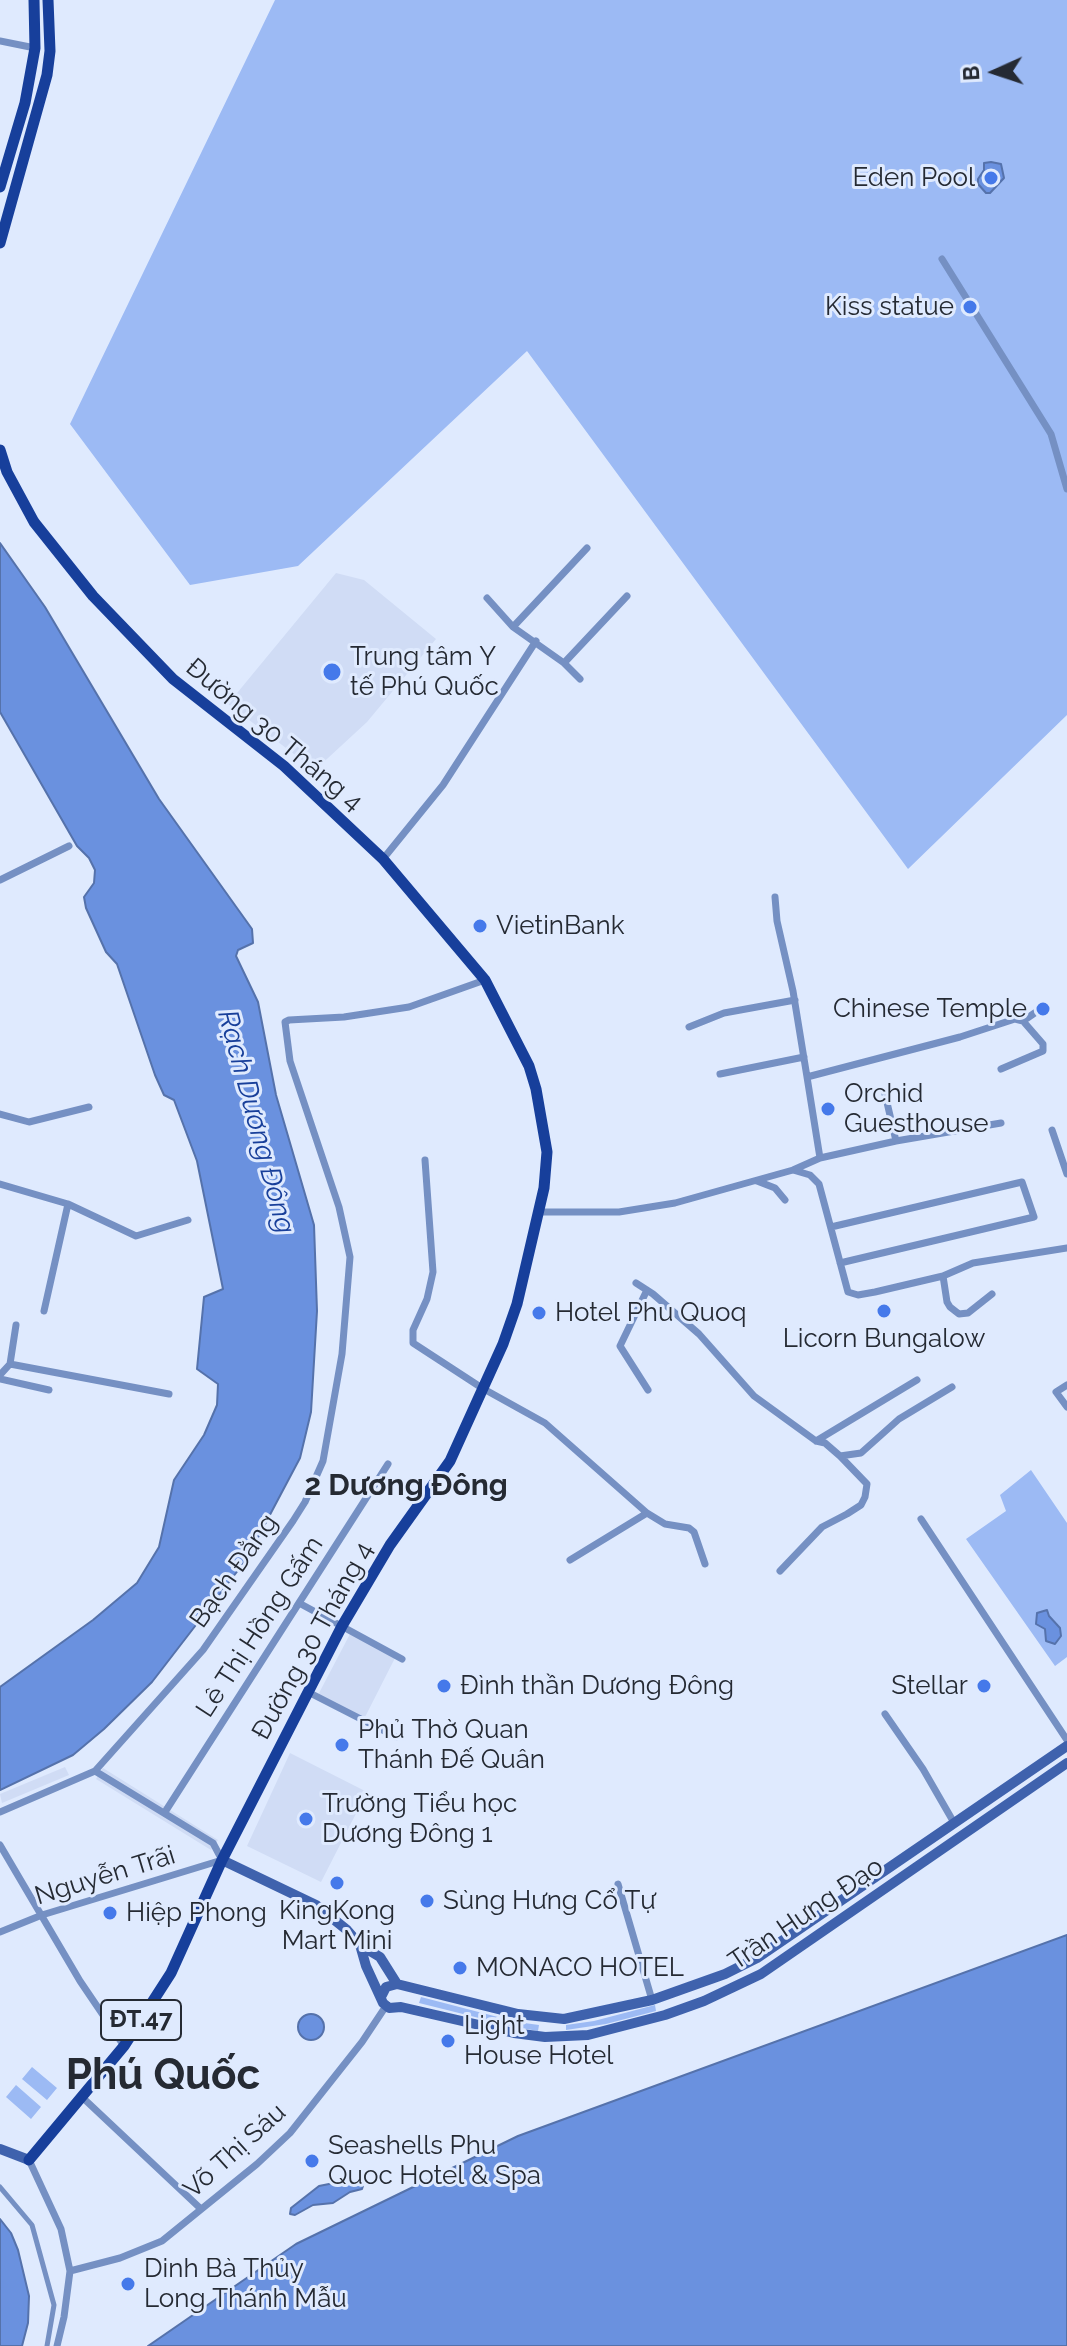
<!DOCTYPE html>
<html>
<head>
<meta charset="utf-8">
<style>
	body { margin:0 }
	#map { position:relative; width:1067px; height:2346px; overflow:hidden; background:#dfeafe; font-family:Raleway,sans-serif }
	canvas { display:block }
	.north { position:absolute; left:955px; top:32px; width:80px; height:80px; -webkit-text-stroke:6px #dfeafe; paint-order:stroke; rotate:267deg; font-size:22px; font-weight:700; line-height:32px; text-align:center; color:#252a33 }
	.north::after { content:''; display:block; margin:auto; width:28px; height:36px; background:#252a33; clip-path:polygon(50% 0,100% 100%,50% 72%,0 100%) }
</style>
</head>
<body>
<div id="map">
<canvas width="1067" height="2346"></canvas>
<div class="north">B</div>
</div>
<script>
const g = document.querySelector('canvas').getContext('2d');
g.lineJoin = 'round';
function fillPath(path, color) { g.fillStyle = color; g.fill(path, 'evenodd'); }
const toPath = rows => new Path2D(rows.map(r => 'M' + r).join(''));
function trace(path, color, width, dash) { g.strokeStyle = color; g.lineWidth = width; g.lineCap = dash ? 'butt' : 'round'; g.setLineDash(dash || []); g.stroke(path); }
function write(font, color, halo, rows, align = 'center') {
  g.font = font + ' Raleway,sans-serif'; g.lineWidth = 6; g.setLineDash([]); g.textBaseline = 'middle'; g.strokeStyle = halo; g.fillStyle = color; for (const [text, x, y, turn = 0] of rows) {
    g.save(); g.translate(x, y); g.rotate((+turn || 0) * Math.PI / 180); g.textAlign = isNaN(turn) ? turn : align; if (halo) g.strokeText(text, 0, 0); g.fillText(text, 0, 0); g.restore();
  }
}
fillPath(toPath([
	[336,573,364,580,436,639,367,722,315,770,228,704],
	[350,1634,395,1658,364,1719,318,1695],
	[290,1753,367,1792,321,1882,247,1846],
	[65,1767,69,1775,2,1803,0,1794],
	[103,1768,218,1840,211,1850,96,1779]
]), '#d0dcf5');
fillPath(toPath([
	[275,0,1067,0,1067,715,908,869,527,351,298,566,190,585,70,424],
	[1031,1470,1067,1523,1067,1657,1055,1666,966,1539,1006,1511,1000,1495],
	[421,1997,517,2022,539,2025,538,2031,515,2027,419,2003],
	[655,2005,656,2011,606,2024,566,2030,566,2025,594,2021],
	[32,2067,57,2088,47,2100,22,2079],
	[16,2085,41,2107,31,2119,6,2097]
]), '#9cbaf4');
const water = toPath([
	[991,162,1001,164,1004,178,990,193,986,193,978,184,978,179,984,170,984,163,991,162],
	[0,543,45,607,159,799,252,929,253,943,238,950,236,956,258,1002,276,1095,314,1225,317,1311,311,1412,300,1458,246,1560,152,1682,104,1729,73,1755,0,1790,0,1687,93,1620,137,1583,159,1547,174,1480,204,1435,217,1405,218,1384,197,1369,204,1297,223,1289,197,1161,174,1100,164,1095,155,1075,117,964,106,952,86,908,84,897,94,883,95,870,89,858,77,846,0,712,0,543],
	[1047,1610,1049,1616,1060,1628,1061,1636,1055,1644,1046,1641,1045,1629,1036,1624,1037,1613,1047,1610],
	[1067,1935,1067,2346,148,2346,296,2244,518,2136,1067,1935],
	'298 2027a13 13 0 1 1 26 0a13 13 0 1 1-26 0Z',
	[349,2180,363,2186,362,2189,350,2192,333,2203,313,2205,295,2215,290,2214,291,2208,319,2186,349,2180],
	[0,2219,11,2233,18,2250,29,2296,28,2323,22,2346,0,2346,0,2219]
]);
fillPath(water, '#6a91df');
trace(water, '#5572ab', 2);
trace(toPath([
	[0,2187,32,2225,54,2305,47,2346]
]), '#7590c3', 5);
trace(toPath([
	[0,41,35,48],
	[942,259,1051,434,1067,489],
	[487,598,513,627,564,663,627,596],
	[513,627,587,548],
	[564,663,580,679],
	[383,859,443,785,536,641],
	[0,880,69,846],
	[775,897,777,921,793,991,807,1077],
	[1023,1021,1039,1010],
	[689,1027,724,1013,795,1000],
	[720,1074,804,1057],
	[885,1094,896,1141],
	[0,1114,29,1122,89,1107],
	[1052,1130,1067,1174],
	[820,1158,896,1141,1001,1123],
	[425,1160,433,1272,427,1299,413,1330,413,1343,482,1388,545,1423,647,1513,570,1560],
	[793,1170,810,1175,819,1184,848,1292,858,1295,875,1292,943,1276,973,1263,1067,1248],
	[757,1181,775,1188,785,1200],
	[0,1184,68,1204,136,1236,188,1220],
	[539,1212,619,1212,675,1203,793,1170,820,1158,807,1077,960,1037,1015,1019,1023,1021,1043,1044,1043,1051,1001,1069],
	[831,1227,1022,1182,1034,1217,840,1263],
	[943,1276,947,1302,950,1307,959,1314,968,1313,992,1294],
	[636,1283,653,1294,699,1334,754,1396,816,1441,825,1443,840,1456,861,1453,899,1419,952,1387],
	[647,1290,620,1346,648,1390],
	[44,1311,68,1204],
	[10,1364,16,1325],
	[0,1375,10,1364,169,1394],
	[0,1379,49,1390],
	[1067,1385,1056,1392,1067,1407],
	[816,1441,917,1380],
	[647,1513,665,1524,689,1528,694,1532,705,1564],
	[921,1519,1067,1740],
	[780,1571,822,1527,847,1514,861,1505,865,1497,867,1484,840,1456],
	[299,1603,402,1659],
	[308,1692,396,1737],
	[885,1714,923,1769,953,1821],
	[0,1812,95,1771,203,1650,293,1521,305,1502,323,1461,342,1354,350,1257,339,1207,290,1061,285,1022,289,1020,344,1017,409,1007,485,980],
	[165,1812,388,1464],
	[0,1845,80,1981,124,2046],
	[618,1884,652,2000],
	[0,1932,42,1915,222,1860,213,1843,95,1771],
	[82,2097,201,2209],
	[29,2160,61,2229,70,2271,64,2317,57,2346],
	[70,2271,120,2258,162,2241,257,2164,290,2133,362,2042,386,2006]
]), '#7590c3', 7);
trace(toPath([
	[222,1860,316,1905,347,1930,360,1945,380,1957,397,1984],
	[360,1945,366,1966,383,2003,389,2008,401,2007,514,2033,545,2037,588,2035,665,2015,704,2001,761,1974,1067,1763],
	[382,1995,386,1987,397,1984,518,2014,564,2019,652,2000,725,1974,757,1958,1067,1746],
	[0,2149,29,2160]
]), '#3f62ad', 10);
trace(toPath([
	[0,187,25,103,35,48,34,0],
	[0,243,47,75,50,51,48,0],
	[0,450,7,472,34,522,93,596,173,679,284,766,383,859,485,980,529,1066,536,1089,547,1152,544,1188,517,1304,503,1344,450,1461,390,1545,342,1626,222,1860,171,1973,124,2046,29,2160]
]), '#173f9b', 11);
for (const [x, y, r, color] of [
	[991,178,8,"#4579ea"],
	[970,307,8,"#4579ea"],
	[332,672,10,"#4579ea"],
	[480,926,8,"#4579ea"],
	[1043,1009,8,"#4579ea"],
	[828,1109,8,"#4579ea"],
	[884,1311,8,"#4579ea"],
	[539,1313,8,"#4579ea"],
	[444,1686,8,"#4579ea"],
	[984,1686,8,"#4579ea"],
	[342,1745,8,"#4579ea"],
	[306,1819,8,"#4579ea"],
	[337,1883,8,"#4579ea"],
	[427,1901,8,"#4579ea"],
	[110,1913,8,"#4579ea"],
	[460,1968,8,"#4579ea"],
	[448,2041,8,"#4579ea"],
	[312,2161,8,"#4579ea"],
	[128,2284,8,"#4579ea"]
]) { const dot = new Path2D(); dot.arc(x, y, r, 0, 2 * Math.PI); g.fillStyle = color; g.fill(dot); trace(dot, '#dfeafe', 3); }
for (const [x, y, w] of [
	[141,2020,80]
]) { const box = new Path2D(); box.roundRect(x - w / 2, y - 20, w, 40, 6); g.fillStyle = '#dfeafe'; g.fill(box); trace(box, '#252a33', 2); }
write('bold 24px', '#252a33', null, [
	["ĐT.47",141,2020]
]);
write('26px', '#252a33', '#dfeafe', [
	["Eden Pool",975,178,"right"],
	["Kiss statue",954,307,"right"],
	["Trung tâm Y",350,657],
	["tế Phú Quốc",350,687],
	["VietinBank",496,926],
	["Chinese Temple",1027,1009,"right"],
	["Orchid",844,1094],
	["Guesthouse",844,1124],
	["Hotel Phu Quoq",555,1313],
	["Licorn Bungalow",884,1339,"center"],
	["Đình thần Dương Đông",460,1686],
	["Stellar",968,1686,"right"],
	["Phủ Thờ Quan",358,1730],
	["Thánh Đế Quân",358,1760],
	["Trường Tiểu học",322,1804],
	["Dương Đông 1",322,1834],
	["Sùng Hưng Cổ Tự",443,1901],
	["KingKong",337,1911,"center"],
	["Mart Mini",337,1941,"center"],
	["Hiệp Phong",126,1913],
	["MONACO HOTEL",476,1968],
	["Light",464,2026],
	["House Hotel",464,2056],
	["Seashells Phu",328,2146],
	["Quoc Hotel & Spa",328,2176],
	["Dinh Bà Thủy",144,2269],
	["Long Thánh Mẫu",144,2299]
], 'left');
write('26px', '#252a33', '#dfeafe', [
	["Đường 30 Tháng 4",274,735,40],
	["Bạch Đằng",234,1571,-55],
	["Lê Thị Hồng Gấm",260,1627,-57],
	["Đường 30 Tháng 4",313,1641,-61],
	["Nguyễn Trãi",105,1876,-17],
	["Trần Hưng Đạo",806,1914,-34],
	["Võ Thị Sáu",235,2151,-42]
]);
write('italic 28px', '#183f9a', '#dfeafe', [
	["Rạch Dương Đông",256,1122,75]
]);
write('bold 30px', '#252a33', '#dfeafe', [
	["2 Dương Đông",406,1486]
]);
write('bold 42px', '#252a33', '#dfeafe', [
	["Phú Quốc",163,2076]
]);
</script>
</body>
</html>
